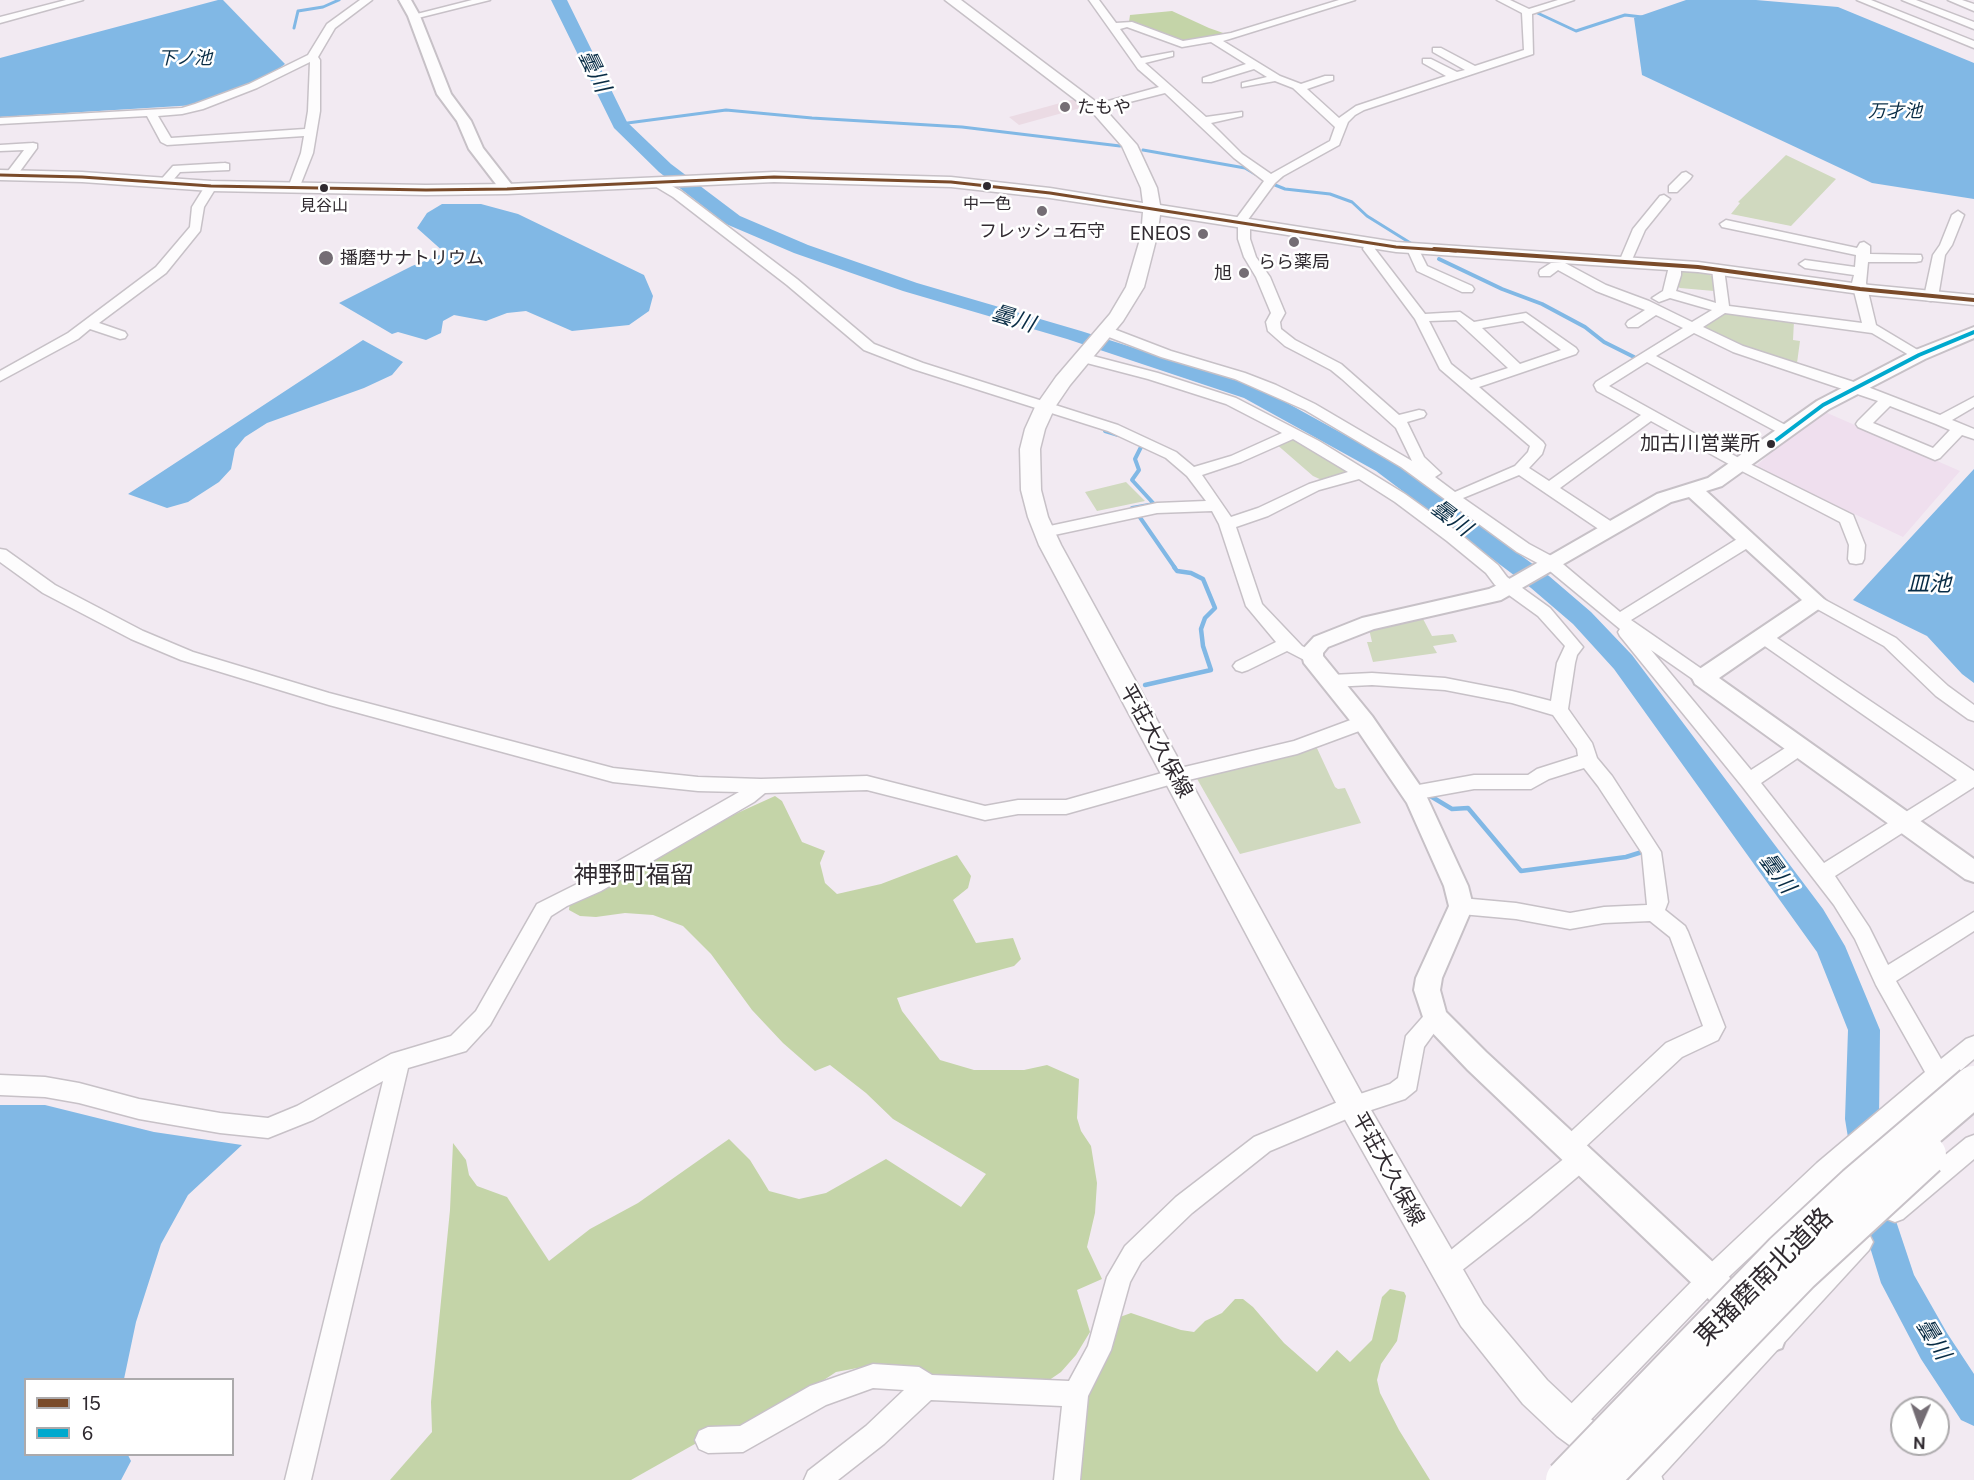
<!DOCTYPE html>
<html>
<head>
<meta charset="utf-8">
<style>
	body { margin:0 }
	#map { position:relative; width:1974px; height:1480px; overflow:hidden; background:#f2eaf2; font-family:"Public Sans",sans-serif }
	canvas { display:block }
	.legend { position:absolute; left:24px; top:1378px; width:210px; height:78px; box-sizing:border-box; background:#fff; border:2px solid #acaaac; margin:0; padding:8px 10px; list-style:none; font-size:18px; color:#302a30 }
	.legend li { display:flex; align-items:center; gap:12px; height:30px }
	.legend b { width:30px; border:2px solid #acaaac }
	.north { position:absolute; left:1890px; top:1396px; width:60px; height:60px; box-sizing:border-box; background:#fff; border:2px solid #acaaac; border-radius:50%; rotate:182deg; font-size:16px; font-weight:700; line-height:24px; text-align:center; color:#302a30 }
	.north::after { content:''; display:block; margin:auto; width:21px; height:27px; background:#746d74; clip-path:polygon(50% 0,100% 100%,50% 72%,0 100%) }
</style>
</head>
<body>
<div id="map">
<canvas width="1974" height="1480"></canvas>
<ul class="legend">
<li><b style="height:8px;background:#7a4b2a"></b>15</li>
<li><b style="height:8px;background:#00a9ce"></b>6</li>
</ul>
<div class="north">N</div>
</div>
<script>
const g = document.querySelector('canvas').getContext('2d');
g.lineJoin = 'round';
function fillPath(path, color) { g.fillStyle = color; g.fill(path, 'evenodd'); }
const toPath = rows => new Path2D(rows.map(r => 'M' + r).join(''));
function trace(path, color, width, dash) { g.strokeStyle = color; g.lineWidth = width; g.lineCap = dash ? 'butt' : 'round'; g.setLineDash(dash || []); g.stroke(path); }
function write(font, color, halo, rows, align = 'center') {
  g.font = font + ' "Public Sans","Noto Sans JP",sans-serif'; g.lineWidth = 5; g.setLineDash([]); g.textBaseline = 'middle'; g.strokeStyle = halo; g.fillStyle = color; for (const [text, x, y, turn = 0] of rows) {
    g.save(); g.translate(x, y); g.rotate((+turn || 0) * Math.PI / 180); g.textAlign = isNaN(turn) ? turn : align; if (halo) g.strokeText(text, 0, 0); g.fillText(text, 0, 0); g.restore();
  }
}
fillPath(toPath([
	[1075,99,1084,107,1019,125,1009,117]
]), '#ebdbe4');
fillPath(toPath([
	[1825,412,1960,471,1903,537,1755,467,1796,430]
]), '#efdfee');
fillPath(toPath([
	[1786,155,1836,179,1791,226,1731,214,1740,203,1738,202],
	[1678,271,1708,274,1714,277,1714,291,1680,288,1676,286],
	[1730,312,1794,321,1793,340,1800,341,1797,363,1741,347,1702,328,1724,313],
	[1292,435,1355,470,1324,481,1313,476,1275,443],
	[1126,482,1145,501,1097,511,1085,492],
	[1421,615,1432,636,1453,634,1457,642,1433,646,1437,653,1373,662,1367,642,1372,642,1369,629],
	[1316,746,1335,787,1338,789,1345,788,1361,823,1240,854,1196,777]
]), '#d0d9bf');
fillPath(toPath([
	[1172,11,1209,28,1226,34,1187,41,1175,40,1129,22,1130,15],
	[775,796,782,801,802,842,825,851,820,863,825,883,837,894,881,884,957,855,971,876,968,888,953,900,976,943,1013,938,1021,959,1014,966,897,998,902,1011,940,1060,974,1070,1024,1070,1047,1065,1079,1079,1077,1118,1081,1131,1091,1146,1097,1183,1095,1213,1087,1247,1102,1279,1077,1290,1090,1332,1076,1355,1061,1372,1045,1383,959,1380,922,1372,863,1367,836,1372,774,1413,746,1427,709,1436,631,1480,390,1480,432,1432,431,1402,450,1210,453,1143,466,1160,469,1175,477,1186,507,1197,549,1261,590,1229,638,1203,729,1139,750,1160,769,1191,799,1199,826,1193,886,1159,961,1207,986,1174,893,1119,866,1093,830,1065,815,1071,783,1043,752,1010,711,954,683,926,653,915,625,913,596,917,580,916,569,910,570,900,722,820],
	[1390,1289,1404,1292,1406,1296,1397,1341,1381,1364,1377,1380,1380,1393,1399,1430,1430,1480,1075,1480,1080,1416,1115,1322,1120,1317,1131,1313,1181,1330,1194,1332,1205,1321,1222,1313,1235,1299,1243,1299,1253,1307,1284,1343,1317,1372,1337,1350,1350,1362,1372,1340,1382,1297]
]), '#c4d4a8');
fillPath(toPath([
	[218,0,223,0,285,64,273,73,196,105,0,117,0,58],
	[1686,0,1756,0,1838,7,1974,63,1974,199,1872,183,1642,75,1634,18],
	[442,204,481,204,518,214,644,275,653,296,649,311,629,325,572,331,526,311,507,313,486,321,454,315,443,321,441,333,426,340,398,332,392,334,339,303,412,266,445,253,417,228,427,213],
	[363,340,403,362,392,375,364,388,267,423,245,437,235,449,231,469,219,482,188,502,167,508,128,494],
	[1974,469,1974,683,1962,674,1927,636,1853,600],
	[0,1105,45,1105,154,1132,242,1145,188,1195,161,1244,136,1322,124,1379,26,1380,26,1454,128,1455,131,1461,121,1480,0,1480]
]), '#81b8e5');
trace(toPath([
	[1531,10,1576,31,1625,15,1642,17],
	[294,28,298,11,323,7,339,0],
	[620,124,726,110,812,118,962,127,1120,146],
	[1143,150,1245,168,1255,174],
	[1275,185,1285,189,1330,194,1352,202,1367,216,1412,244]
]), '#81b8e5', 3);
trace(toPath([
	[1439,259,1502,289,1542,304,1585,327,1604,342,1634,357],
	[1105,431,1118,435],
	[1132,508,1154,504,1132,480,1139,470,1135,459,1142,445,1140,443],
	[1139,516,1175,568]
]), '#81b8e5', 4);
trace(toPath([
	[1145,685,1211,670,1203,646,1201,629,1205,618,1215,608,1203,579,1191,573,1177,571,1174,567],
	[1427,794,1452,809,1468,808,1521,871,1626,857,1642,852]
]), '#81b8e5', 4.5);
fillPath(toPath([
	[551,0,567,0,627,122,671,164,740,216,808,245,917,283,1081,331,1260,388,1392,461,1549,576,1591,612,1632,655,1823,909,1845,946,1880,1030,1879,1119,1895,1218,1914,1275,1947,1333,1974,1374,1974,1426,1961,1420,1921,1359,1881,1283,1861,1218,1845,1119,1848,1030,1817,952,1614,669,1573,624,1531,588,1376,471,1244,398,1067,339,903,291,794,253,726,224,659,172,614,128,551,0]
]), '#81b8e5');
const minor = toPath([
	[66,0,83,0,0,23,0,17,66,0],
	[360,0,372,0,335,28,318,57,320,60,320,111,313,153,298,191,290,191,288,188,301,153,304,136,167,145,161,142,147,116,0,124,0,118,182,108,195,104,249,84,308,55,327,24,360,0],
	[310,62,308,111,305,129,171,138,158,116,182,114,203,109,257,88,310,62],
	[472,0,490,0,414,19,409,16,472,0],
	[1089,0,1099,0,1116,23,1132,22,1183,41,1231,33,1339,0,1355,0,1223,41,1280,76,1301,84,1325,76,1333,76,1333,80,1307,89,1339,118,1356,106,1446,76,1423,63,1423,59,1431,59,1457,72,1465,70,1433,52,1433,48,1441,48,1475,66,1524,50,1522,13,1497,0,1510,0,1529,9,1558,0,1574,0,1532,14,1533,54,1364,110,1355,115,1348,122,1339,145,1283,176,1275,183,1247,221,1250,224,1250,239,1256,257,1270,277,1285,313,1280,322,1281,329,1295,340,1341,364,1399,415,1419,410,1424,411,1426,414,1424,417,1407,422,1424,457,1441,473,1435,477,1455,492,1515,466,1528,452,1530,446,1440,369,1415,319,1363,249,1366,241,1374,241,1375,249,1425,314,1460,312,1474,322,1526,313,1576,348,1578,351,1576,354,1479,387,1543,442,1545,445,1542,454,1529,468,1549,481,1641,415,1597,391,1594,385,1596,382,1683,328,1656,315,1638,327,1628,327,1626,324,1628,321,1645,310,1596,291,1558,270,1550,276,1540,276,1539,273,1540,270,1551,263,1565,263,1606,285,1649,301,1692,322,1712,310,1670,298,1659,302,1652,298,1663,291,1670,262,1675,261,1681,265,1681,275,1676,291,1716,303,1712,269,1718,265,1724,269,1729,306,1862,323,1852,283,1854,275,1805,268,1799,264,1805,260,1855,267,1856,255,1722,227,1720,224,1726,220,1857,248,1860,243,1864,242,1870,246,1870,254,1921,255,1922,258,1921,261,1916,262,1868,262,1866,283,1876,325,1926,355,1919,359,1914,358,1872,333,1725,313,1703,327,1743,346,1860,384,1940,415,1974,397,1974,407,1952,420,1974,429,1974,439,1962,435,1940,458,1935,460,1858,427,1856,424,1858,421,1878,401,1733,352,1694,333,1656,356,1791,428,1793,431,1791,434,1781,434,1647,362,1609,386,1746,462,1853,515,1865,545,1864,559,1862,563,1856,564,1850,563,1848,559,1849,545,1840,522,1736,468,1651,421,1560,488,1615,524,1617,528,1615,532,1603,532,1519,475,1463,498,1529,544,1557,559,1620,612,1742,536,1754,536,1756,540,1754,544,1631,620,1709,674,1712,678,1709,682,1703,684,1697,682,1651,650,1751,770,1793,743,1799,741,1805,743,1808,748,1805,753,1761,783,1824,863,1957,780,1756,640,1754,636,1756,632,1768,632,1974,771,1974,787,1835,876,1869,927,1888,965,1974,912,1974,931,1896,981,1941,1059,1966,1039,1974,1036,1974,1059,1833,1179,1718,1287,1578,1433,1569,1437,1560,1433,1556,1424,1560,1415,1702,1271,1817,1163,1925,1072,1876,985,1855,939,1834,905,1742,786,1620,636,1618,632,1620,629,1545,567,1517,552,1401,467,1305,410,1235,379,1161,357,1101,334,1099,331,1101,328,1111,328,1171,351,1245,373,1276,385,1315,404,1412,461,1396,428,1342,379,1331,370,1285,346,1268,331,1266,322,1271,313,1256,277,1244,257,1238,239,1238,226,1233,223,1264,181,1234,158,1165,93,1094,111,1090,110,1090,106,1159,87,1138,69,1089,0],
	[1127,27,1182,47,1211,42,1246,64,1203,78,1203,82,1211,82,1254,69,1267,77,1242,83,1242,87,1275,81,1293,88,1335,127,1330,141,1271,174,1242,154,1211,123,1242,116,1242,112,1206,117,1145,63,1173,56,1173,52,1141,58,1120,29,1127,27],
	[1456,320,1508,368,1471,380,1451,364,1429,321,1456,320],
	[1523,321,1561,350,1520,364,1482,328,1523,321],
	[1890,406,1936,424,1950,430,1933,448,1873,423,1890,406],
	[1857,0,1871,0,1974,41,1974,48,1857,0],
	[1902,0,1916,0,1974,22,1974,29,1902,0],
	[1948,0,1962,0,1974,4,1974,11,1948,0],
	[33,143,37,144,37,148,15,178,7,178,5,175,24,150,0,151,0,145,33,143],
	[225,163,229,164,229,170,180,172,168,186,164,187,158,183,173,166,225,163],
	[1686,172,1692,176,1690,179,1677,192,1669,192,1669,186,1682,173,1686,172],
	[657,178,681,191,797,279,874,344,923,363,1118,425,1176,452,1194,467,1231,456,1282,433,1226,404,1148,379,1079,361,1077,358,1079,355,1089,355,1158,373,1236,398,1319,441,1405,494,1459,533,1498,565,1507,577,1550,608,1583,647,1577,655,1575,663,1568,709,1592,743,1597,758,1612,776,1661,852,1668,902,1665,910,1685,926,1688,932,1725,1027,1718,1040,1682,1057,1583,1149,1589,1151,1592,1159,1589,1167,1530,1217,1452,1278,1444,1282,1436,1278,1432,1270,1436,1262,1566,1157,1561,1155,1558,1148,1561,1141,1666,1043,1703,1026,1670,937,1650,921,1604,923,1570,929,1516,919,1461,914,1454,912,1451,906,1454,900,1461,898,1516,903,1570,913,1604,907,1647,905,1642,853,1598,786,1584,768,1549,779,1531,789,1474,789,1413,800,1406,798,1404,793,1406,788,1413,786,1474,775,1528,775,1537,769,1578,756,1577,749,1553,715,1512,703,1445,690,1372,685,1331,687,1325,685,1322,681,1325,677,1331,675,1372,673,1445,678,1512,691,1551,701,1557,663,1565,646,1538,616,1495,585,1486,573,1447,541,1395,502,1359,479,1319,490,1268,516,1236,527,1262,604,1302,646,1318,654,1321,658,1318,662,1312,664,1287,651,1248,670,1242,672,1236,670,1233,666,1236,662,1276,642,1246,606,1219,524,1212,511,1157,513,1045,537,1039,536,1037,532,1039,528,1045,527,1157,503,1206,501,1187,476,1166,458,1108,431,913,369,864,350,787,285,673,197,653,185,653,179,657,178],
	[1293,439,1348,472,1309,484,1258,508,1231,517,1202,475,1241,462,1293,439],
	[211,182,217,186,204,207,200,231,166,273,99,323,125,332,127,335,125,338,120,339,90,329,78,339,0,381,0,371,68,333,156,267,190,227,192,207,207,183,211,182],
	[1664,195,1670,199,1645,230,1631,262,1630,265,1620,265,1619,262,1633,229,1660,196,1664,195],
	[1958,211,1964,215,1952,245,1945,255,1938,297,1931,301,1926,300,1924,297,1933,255,1940,245,1952,215,1958,211],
	[1413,245,1417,246,1427,266,1472,286,1474,289,1472,292,1462,292,1417,271,1407,249,1413,245],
	[0,549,6,550,55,585,143,631,193,652,329,693,613,768,698,777,761,779,867,776,985,806,1018,800,1066,800,1176,769,1294,741,1364,715,1370,717,1373,722,1370,727,1297,754,1176,783,1066,814,1018,814,985,820,867,790,765,793,754,802,601,891,567,906,551,916,490,1025,466,1051,408,1068,311,1480,285,1480,383,1081,313,1120,268,1138,220,1133,139,1119,79,1103,45,1097,0,1095,0,1075,45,1077,79,1083,139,1099,220,1113,268,1118,297,1106,391,1054,451,1036,476,1011,537,904,587,879,739,792,698,791,613,782,329,705,181,660,131,639,43,593,0,562,0,549],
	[1816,595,1896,638,1948,686,1974,705,1974,721,1968,719,1936,696,1884,646,1810,605,1808,601,1810,597,1816,595],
	[1435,1009,1442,1011,1445,1018,1424,1047,1416,1090,1405,1099,1356,1115,1270,1151,1192,1213,1141,1262,1130,1282,1111,1350,1088,1396,1080,1480,1054,1480,1062,1406,931,1400,884,1444,838,1480,804,1480,808,1471,866,1426,904,1390,873,1388,826,1405,743,1452,708,1453,699,1449,695,1440,699,1431,708,1427,740,1426,810,1386,873,1364,919,1367,932,1375,1069,1381,1088,1346,1107,1277,1125,1246,1176,1197,1254,1137,1345,1099,1390,1084,1398,1078,1406,1036,1428,1011,1435,1009],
	[1974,1135,1974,1159,1903,1219,1895,1222,1887,1219,1883,1211,1887,1203,1966,1138,1974,1135],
	[1861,1231,1869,1234,1873,1242,1869,1250,1658,1480,1630,1480,1633,1469,1762,1328,1853,1234,1861,1231]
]);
const tertiary = toPath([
	[399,0,411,0,420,16,451,94,471,121,483,148,515,189,512,192,502,192,469,149,457,121,437,94,408,16,399,0],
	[1974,327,1974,338,1925,359,1829,409,1722,486,1706,491,1826,601,1823,606,1719,678,1974,859,1974,882,1965,879,1695,684,1692,678,1695,672,1802,600,1689,497,1671,502,1501,600,1374,629,1328,647,1323,653,1323,656,1372,716,1425,793,1468,886,1473,906,1442,978,1440,990,1446,1012,1486,1052,1782,1326,1786,1337,1782,1348,1771,1352,1760,1348,1468,1070,1426,1026,1414,990,1416,978,1449,906,1444,886,1407,803,1356,728,1304,663,1301,651,1314,637,1362,618,1489,589,1504,582,1657,494,1708,478,1817,401,1913,351,1974,327]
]);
const secondary = toPath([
	[945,0,961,0,1103,107,1137,145,1157,188,1160,205,1396,242,1698,262,1860,284,1974,295,1974,305,1860,294,1698,272,1396,252,1160,215,1157,236,1144,287,1123,321,1070,385,1055,407,1045,429,1040,449,1041,490,1048,517,1061,545,1363,1096,1483,1304,1547,1380,1581,1412,1658,1468,1663,1480,1617,1480,1557,1436,1523,1404,1461,1326,1343,1116,1039,545,1028,517,1021,490,1020,449,1025,429,1035,407,1056,377,1110,314,1126,287,1141,236,1143,212,1050,198,951,187,774,182,507,194,426,195,211,191,82,182,0,180,0,170,82,172,211,181,426,185,507,184,774,172,951,177,1050,188,1143,203,1141,188,1122,146,1093,113,945,0]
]);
trace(minor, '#c7c1c7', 3);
trace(tertiary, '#c7c1c7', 4);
trace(secondary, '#c7c1c7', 3);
fillPath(minor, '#fdfcfd');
fillPath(tertiary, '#fdfcfd');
fillPath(secondary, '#fdfcfd');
const motorwayBridge = toPath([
	[1566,1480,1785,1253,1857,1186,1974,1086],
	[1598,1480,1799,1272,1926,1155]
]);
trace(motorwayBridge, '#c7c1c7', 44, []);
trace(motorwayBridge, '#fdfcfd', 40);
trace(toPath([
	[0,175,82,177,211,186,426,190,507,189,774,177,951,182,1050,193,1396,247,1456,251]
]), '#7a4b2a', 3);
trace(toPath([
	[1434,249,1698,267,1860,289,1974,300]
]), '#7a4b2a', 4);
trace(toPath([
	[1771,444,1823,405,1919,355,1974,332]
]), '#00a9ce', 4);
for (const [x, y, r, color] of [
	[1065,107,6,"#746d74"],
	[987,186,5,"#302a30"],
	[324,188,5,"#302a30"],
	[1042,211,6,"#746d74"],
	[1203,234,6,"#746d74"],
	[1294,242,6,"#746d74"],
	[326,258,8,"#746d74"],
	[1244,273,6,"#746d74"],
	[1771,444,5,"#302a30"]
]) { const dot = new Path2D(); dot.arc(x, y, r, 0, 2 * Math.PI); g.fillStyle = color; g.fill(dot); trace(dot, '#fff', 2); }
write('16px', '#302a30', '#fff', [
	["中一色",987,204],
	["見谷山",324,206]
]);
write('italic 18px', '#082c45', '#fff', [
	["下ノ池",185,58],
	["万才池",1895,111]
]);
write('18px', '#302a30', '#fff', [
	["たもや",1077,107],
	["フレッシュ石守",1042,231,"center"],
	["ENEOS",1191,234,"right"],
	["播磨サナトリウム",340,258],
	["らら薬局",1294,262,"center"],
	["旭",1232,273,"right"]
], 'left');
write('20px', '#302a30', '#fff', [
	["加古川営業所",1760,444]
], 'right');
write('21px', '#302a30', '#fff', [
	["平荘大久保線",1156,741,61],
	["平荘大久保線",1388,1169,61]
]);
write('italic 22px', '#082c45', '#fff', [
	["曇川",594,71,64],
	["曇川",1013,319,17],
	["曇川",1451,518,37],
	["皿池",1929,584],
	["曇川",1777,873,54],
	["曇川",1933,1339,59]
]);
write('24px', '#302a30', '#fff', [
	["神野町福留",634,876]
]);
write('26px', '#302a30', '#fff', [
	["東播磨南北道路",1764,1277,-45]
]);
</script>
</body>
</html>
